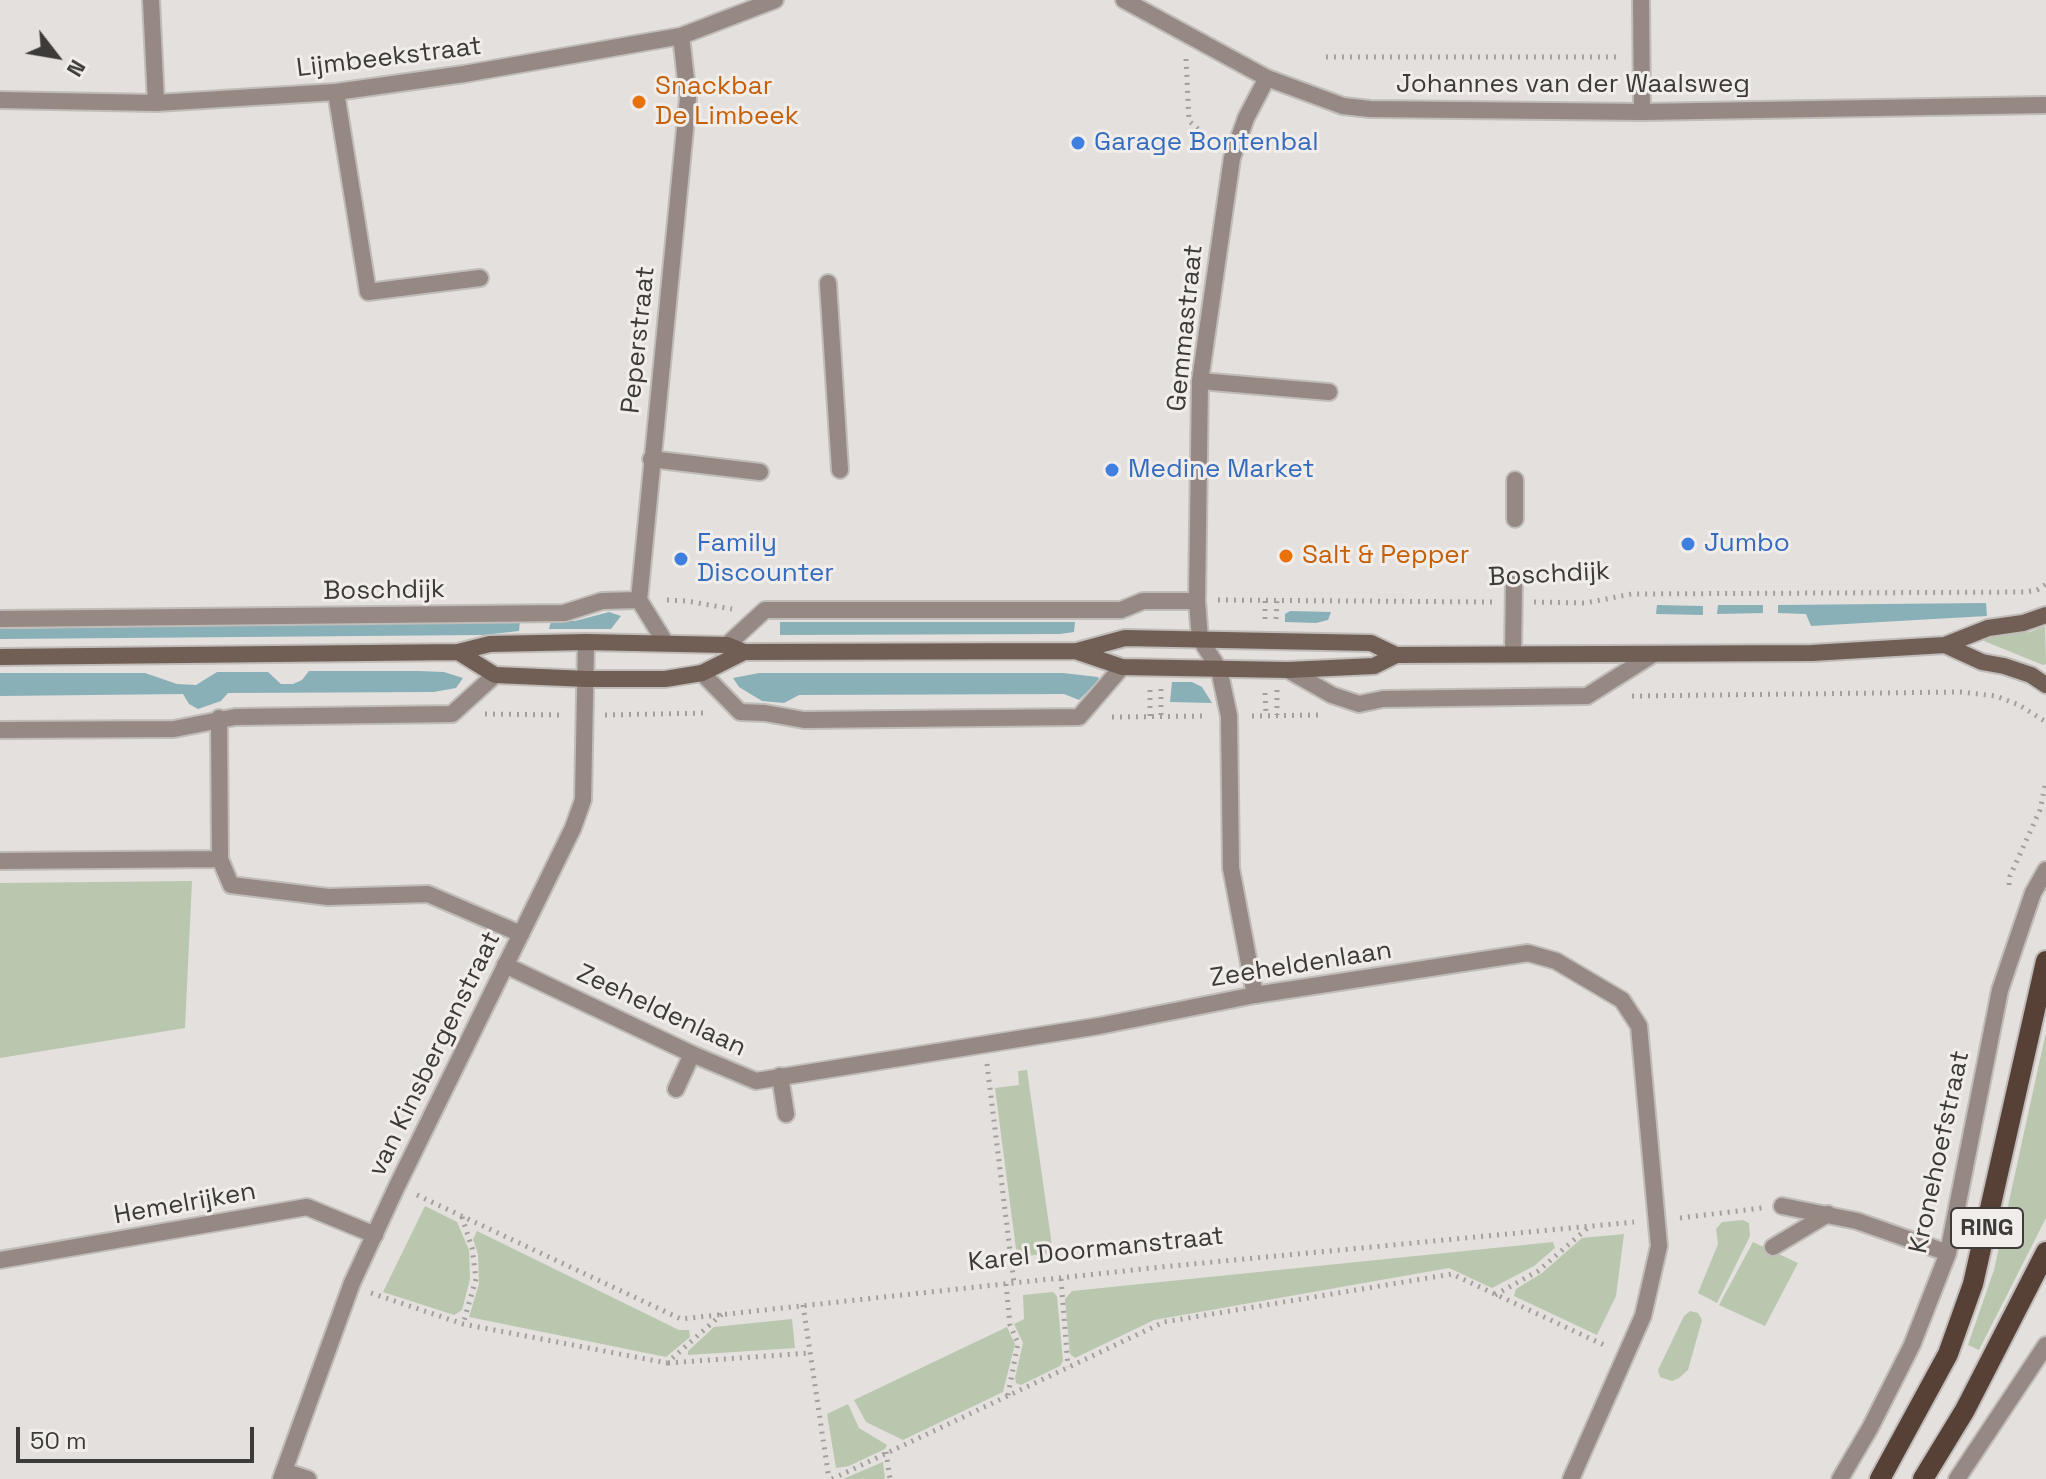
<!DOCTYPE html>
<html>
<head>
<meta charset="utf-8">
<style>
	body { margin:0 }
	#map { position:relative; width:2046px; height:1479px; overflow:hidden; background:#e4e0dd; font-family:"Space Grotesk",sans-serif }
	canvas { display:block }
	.north { position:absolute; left:16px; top:16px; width:80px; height:80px; -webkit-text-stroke:6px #f1edea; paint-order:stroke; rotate:121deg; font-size:22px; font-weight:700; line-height:32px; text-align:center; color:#3c3b39 }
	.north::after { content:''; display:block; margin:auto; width:28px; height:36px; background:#3c3b39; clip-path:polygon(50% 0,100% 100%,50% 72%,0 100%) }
	.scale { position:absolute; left:16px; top:1427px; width:238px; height:36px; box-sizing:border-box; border:4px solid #3c3b39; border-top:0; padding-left:10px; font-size:24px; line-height:28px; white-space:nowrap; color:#3c3b39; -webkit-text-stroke:6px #f1edea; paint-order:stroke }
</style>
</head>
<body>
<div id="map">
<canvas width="2046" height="1479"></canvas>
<div class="north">N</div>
<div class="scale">50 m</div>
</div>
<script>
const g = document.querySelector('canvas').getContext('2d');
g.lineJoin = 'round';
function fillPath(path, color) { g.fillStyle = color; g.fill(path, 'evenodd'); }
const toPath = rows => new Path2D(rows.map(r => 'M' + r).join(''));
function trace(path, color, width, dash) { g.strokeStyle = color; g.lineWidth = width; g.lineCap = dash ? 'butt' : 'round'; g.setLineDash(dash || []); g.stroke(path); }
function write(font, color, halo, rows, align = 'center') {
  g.font = font + ' "Space Grotesk",sans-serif'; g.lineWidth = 6; g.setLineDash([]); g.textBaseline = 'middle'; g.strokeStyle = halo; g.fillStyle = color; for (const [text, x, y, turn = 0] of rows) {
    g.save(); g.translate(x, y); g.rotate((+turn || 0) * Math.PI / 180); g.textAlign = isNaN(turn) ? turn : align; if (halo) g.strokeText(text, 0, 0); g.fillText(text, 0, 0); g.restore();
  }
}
fillPath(toPath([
	[2045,626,2046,664,2043,665,1984,641,1987,636,2030,632],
	[192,881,185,1028,0,1058,0,883],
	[2046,1032,2046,1218,1979,1350,1968,1345,1994,1270],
	[1027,1070,1053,1253,1017,1257,995,1088,1019,1085,1018,1071],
	[425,1206,457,1222,469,1250,470,1279,462,1310,454,1315,383,1292],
	[1743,1220,1749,1223,1750,1236,1717,1303,1698,1293,1718,1244,1716,1229,1722,1222],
	[477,1231,679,1330,689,1330,690,1337,666,1357,469,1317,479,1284,478,1254,473,1239],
	[1624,1234,1616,1296,1597,1335,1514,1296,1516,1289,1542,1273,1582,1238],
	[1553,1242,1555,1248,1534,1266,1492,1288,1449,1268,1154,1320,1075,1358,1070,1354,1065,1299,1072,1291],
	[1753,1242,1798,1263,1765,1326,1719,1305],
	[1053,1292,1057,1296,1063,1361,1060,1366,1021,1385,1016,1383,1015,1378,1023,1343,1014,1324,1024,1319,1023,1295],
	[1690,1311,1698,1313,1702,1320,1688,1370,1679,1378,1672,1381,1660,1377,1658,1370,1684,1316],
	[792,1319,795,1348,688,1355,688,1351,714,1327],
	[1007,1327,1015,1344,1003,1392,903,1440,866,1422,854,1400],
	[848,1404,859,1428,887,1445,885,1449,849,1466,836,1468,827,1414],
	[883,1462,885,1479,843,1479]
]), '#b9c7af');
fillPath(toPath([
	[1986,603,1987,616,1811,626,1806,614,1778,613,1778,605],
	[1657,605,1703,606,1703,615,1656,614],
	[1718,605,1763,605,1763,613,1717,614],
	[1290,611,1331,612,1328,620,1316,623,1285,622,1285,614],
	[609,612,621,616,611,629,549,629,551,621,575,621],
	[520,621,519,631,483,635,0,639,0,629],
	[780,622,1075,622,1074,632,1060,634,780,635],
	[309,671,419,671,444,672,463,678,456,688,434,692,228,693,221,701,198,709,189,704,183,694,0,696,0,673,145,673,177,684,196,685,217,672,268,672,281,684,293,684,302,680],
	[759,673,1063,673,1098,677,1099,680,1079,700,1064,694,799,695,784,703,762,701,739,687,733,678],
	[1172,682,1192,682,1202,687,1212,703,1170,702]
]), '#8ab0b7');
const lane = toPath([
	[336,92,368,292,480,278],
	[828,283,840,470],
	[1200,381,1329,392],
	[651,459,760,472],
	[1515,519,1515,480],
	[1513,654,1514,580],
	[219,718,220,859],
	[0,861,220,859,231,885,328,897,428,894,521,934],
	[780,1076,786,1114],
	[676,1089,692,1054],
	[1773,1247,1828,1214],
	[284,1471,308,1479]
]);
const street = toPath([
	[151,0,156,103],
	[1124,0,1267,78,1343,106,1370,109,1642,112,2046,105],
	[1641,0,1642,112],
	[0,100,156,103,336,92,464,74,681,36,775,0],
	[0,619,564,613,602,601,639,600],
	[665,642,639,600,688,98,681,36],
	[727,645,765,610,1121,610,1143,601,1197,601],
	[1288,670,1332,695,1359,704,1383,699,1587,696,1652,655],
	[702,673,740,712,765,713,804,720,1079,717,1122,667],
	[0,730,174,729,235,717,452,714,495,675],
	[505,965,692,1054,756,1081,1099,1026,1255,995,1528,953,1556,961,1622,1000,1639,1026,1659,1246,1643,1316,1571,1479],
	[1255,995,1231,868,1229,716,1219,669,1200,639,1197,601,1200,381,1232,158,1246,118,1267,78],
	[1782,1206,1857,1221,1948,1253],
	[0,1260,307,1207,375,1235],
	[281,1479,352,1283,397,1186,573,828,583,800,586,642],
	[1840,1479,1870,1428,1912,1345,1948,1253,2000,990,2033,893,2046,870],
	[1957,1479,2046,1345]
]);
const secondary = toPath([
	[1945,645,1982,662,2004,666,2031,675,2046,685],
	[458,652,495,675,587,679,665,679,702,673,744,652],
	[1078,652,1122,667,1288,670,1374,666,1396,655,1812,653,1945,645,1988,628,2023,623,2046,615],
	[0,657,458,652,490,644,586,642,727,645,744,652,1077,651,1125,638,1371,643,1396,655]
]);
const primary = toPath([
	[1880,1479,1948,1354,1973,1284,2046,961],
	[1923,1479,1965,1410,2046,1252]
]);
trace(lane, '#bfbcb9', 20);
trace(street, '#bfbcb9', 20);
trace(secondary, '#bfbcb9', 20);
trace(primary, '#bfbcb9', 24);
trace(toPath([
	[1326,57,1619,57],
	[1186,59,1189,121,1213,142],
	[667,600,687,601,732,609],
	[1218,600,1492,602],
	[1534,602,1585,603,1632,594,2026,592,2037,590,2046,584],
	[1265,619,1265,600],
	[1276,619,1277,600],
	[1161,689,1161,716],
	[1150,690,1150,717],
	[1277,690,1277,715],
	[1265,693,1266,715],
	[1632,696,1960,692,1996,696,2019,705,2046,722],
	[485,714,563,715],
	[605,715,707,713],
	[1252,716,1318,715],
	[1112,717,1206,716],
	[2009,885,2010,876,2040,810,2046,781],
	[987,1064,1014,1283],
	[417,1195,681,1319,1161,1267,1634,1222],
	[462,1217,472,1248,476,1279,463,1324],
	[1680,1218,1762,1208],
	[1061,1279,1068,1367],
	[1006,1284,1010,1325,1018,1343,1008,1395],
	[371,1293,463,1324,667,1363,722,1314],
	[1495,1295,1538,1271,1590,1226],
	[803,1305,829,1479],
	[668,1363,810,1353],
	[886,1452,890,1479],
	[832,1479,1164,1322,1452,1274,1604,1345]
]), '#a29f9d', 5, [2, 6]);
trace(lane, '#968882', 16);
trace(street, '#968882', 16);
trace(secondary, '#715e55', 16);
trace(primary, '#574036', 20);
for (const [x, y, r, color] of [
	[639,102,8,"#e8710a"],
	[1078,143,8,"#3f7fe0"],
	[1112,470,8,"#3f7fe0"],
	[1688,544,8,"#3f7fe0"],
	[1286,556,8,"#e8710a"],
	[681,559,8,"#3f7fe0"]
]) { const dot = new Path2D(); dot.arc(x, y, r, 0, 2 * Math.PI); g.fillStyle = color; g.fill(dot); trace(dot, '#f1edea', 3); }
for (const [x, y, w] of [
	[1987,1228,72]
]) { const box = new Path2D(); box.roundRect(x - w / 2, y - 20, w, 40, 6); g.fillStyle = '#f1edea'; g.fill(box); trace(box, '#3c3b39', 2); }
write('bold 24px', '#3c3b39', null, [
	["RING",1987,1228]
]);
write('26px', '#3c3b39', '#f1edea', [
	["Lijmbeekstraat",389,58,-7],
	["Johannes van der Waalsweg",1573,85],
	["Gemmastraat",1186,328,-84],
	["Peperstraat",639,340,-84],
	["Boschdijk",1549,575,-3],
	["Boschdijk",384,591,-1],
	["Zeeheldenlaan",1301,965,-9],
	["Zeeheldenlaan",661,1011,25],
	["van Kinsbergenstraat",435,1054,-64],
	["Kronehoefstraat",1940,1152,-78],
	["Hemelrijken",185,1204,-10],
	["Karel Doormanstraat",1096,1250,-6]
]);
write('26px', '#c56008', '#f1edea', [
	["Snackbar",655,87],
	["De Limbeek",655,117],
	["Salt & Pepper",1302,556]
], 'left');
write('26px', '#366cbe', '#f1edea', [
	["Garage Bontenbal",1094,143],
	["Medine Market",1128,470],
	["Family",697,544],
	["Discounter",697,574],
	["Jumbo",1704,544]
], 'left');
</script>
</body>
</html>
